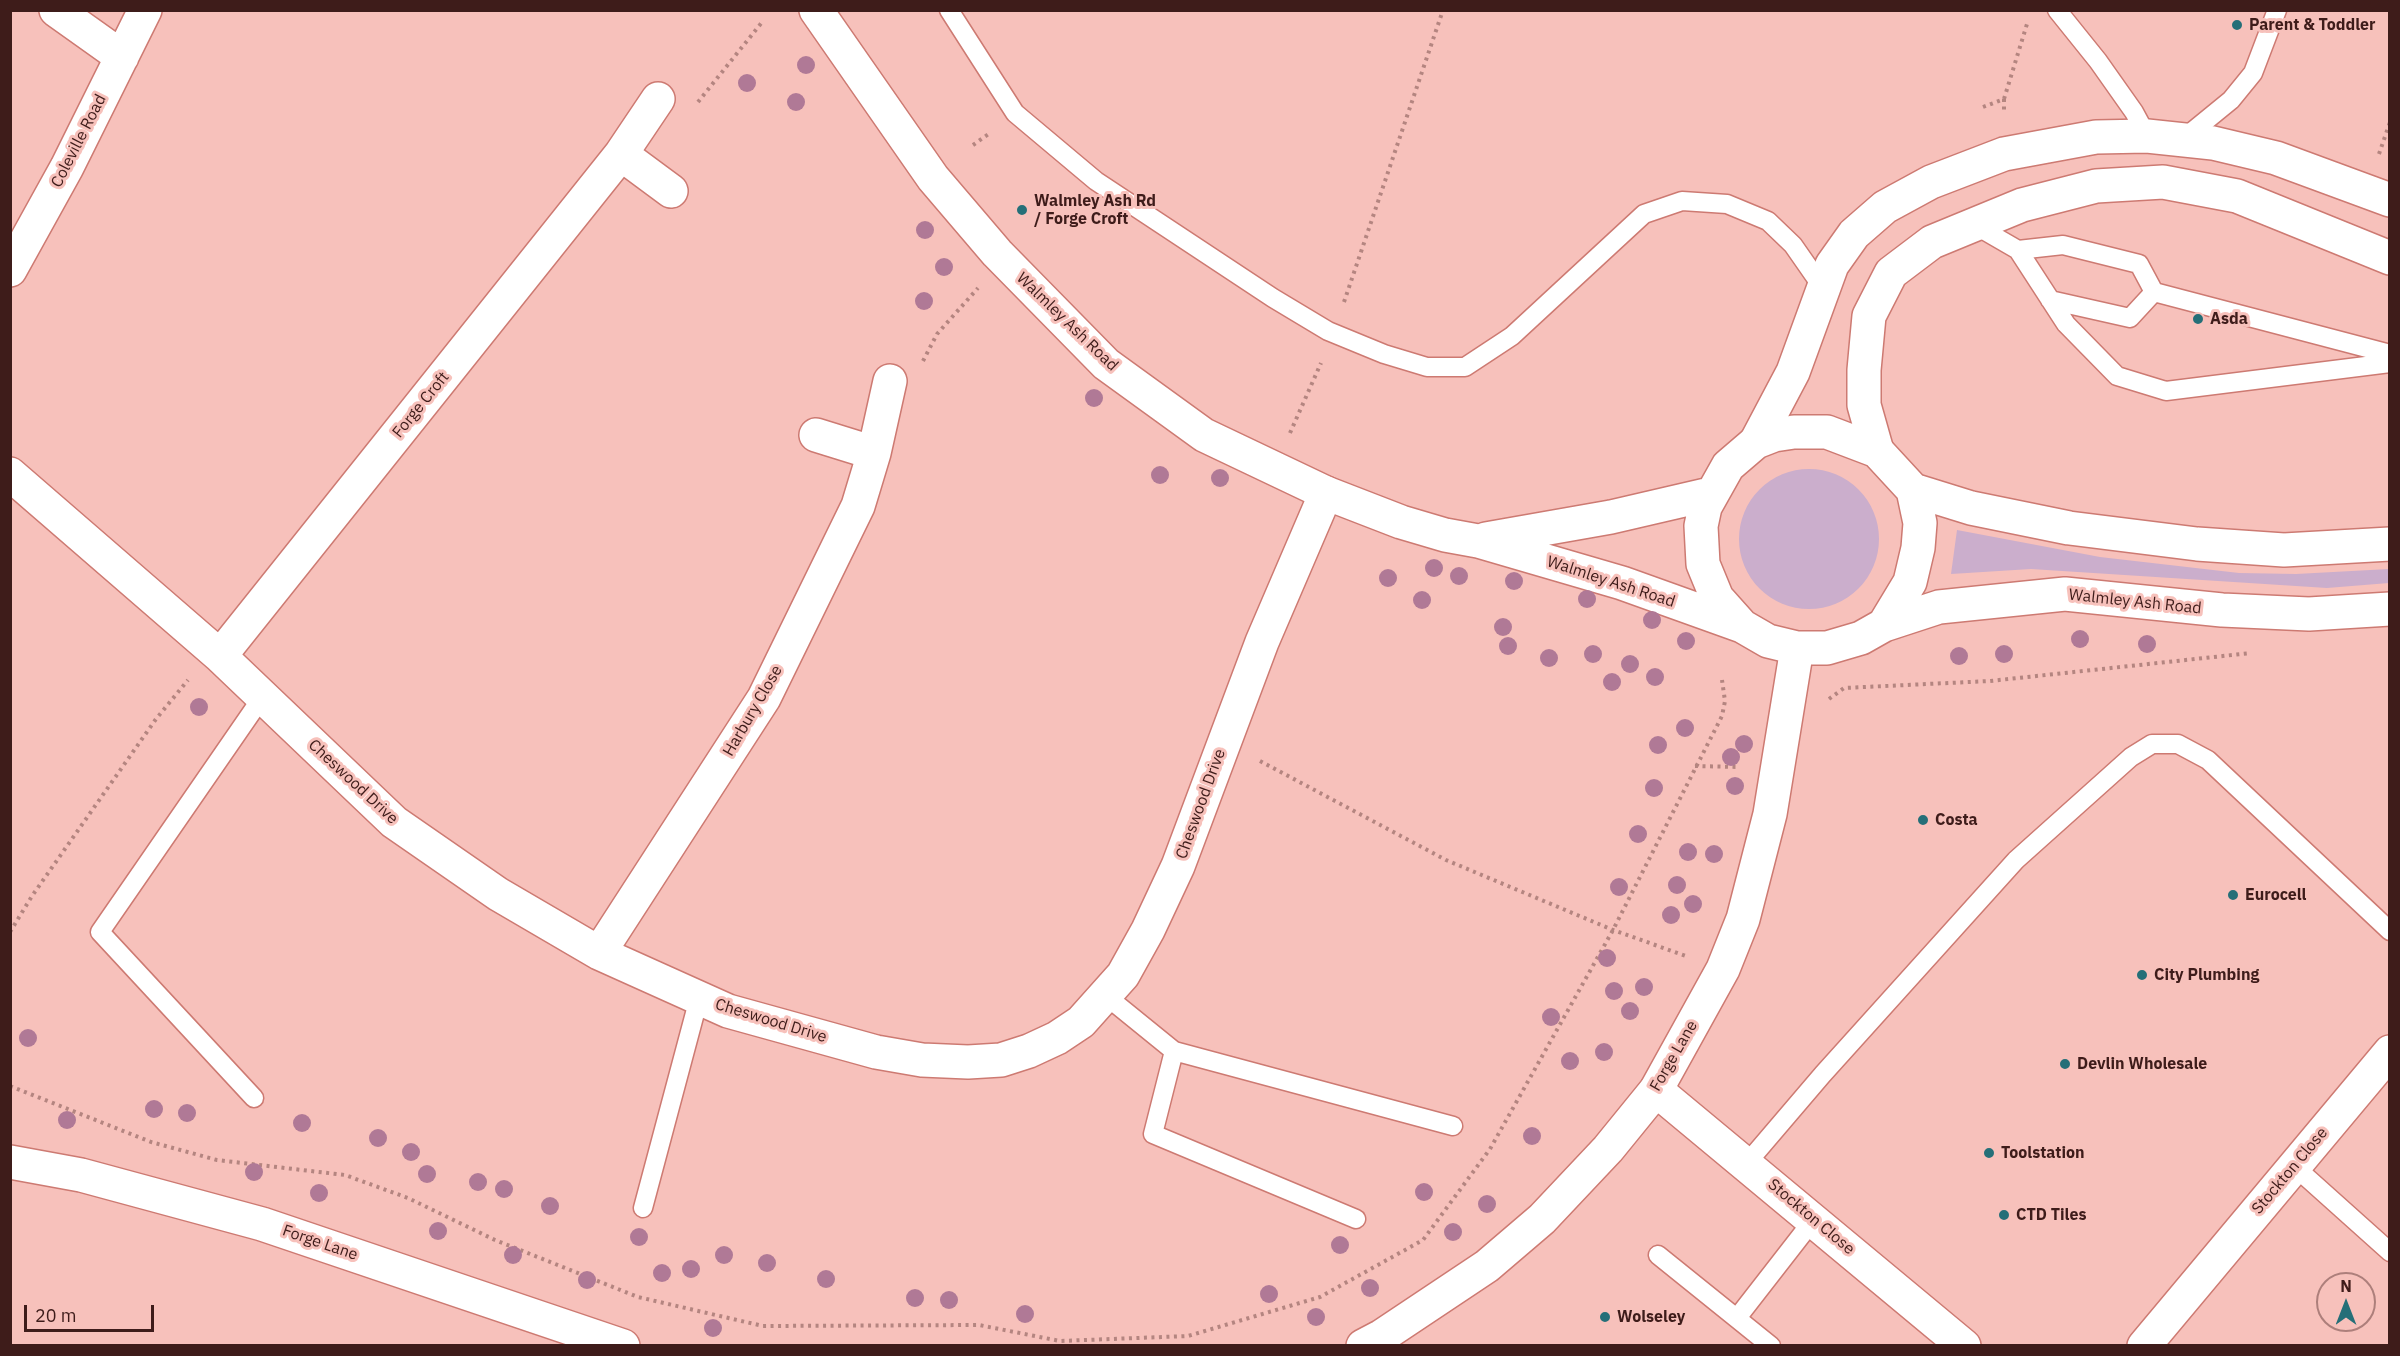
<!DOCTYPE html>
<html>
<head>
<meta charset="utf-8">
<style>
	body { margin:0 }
	#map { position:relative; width:2400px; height:1356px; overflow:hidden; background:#f7c1bb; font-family:"IBM Plex Sans",sans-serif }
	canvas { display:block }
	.frame { position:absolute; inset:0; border:12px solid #3e1c1a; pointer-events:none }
	.north { position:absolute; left:2316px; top:1272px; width:60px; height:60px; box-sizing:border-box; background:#f7c1bb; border:2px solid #ad7f7b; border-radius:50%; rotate:0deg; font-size:16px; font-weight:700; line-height:24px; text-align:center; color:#3e1c1a }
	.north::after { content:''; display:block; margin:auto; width:21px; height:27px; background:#256f78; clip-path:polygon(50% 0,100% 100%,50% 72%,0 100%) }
	.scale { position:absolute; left:24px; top:1305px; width:130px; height:27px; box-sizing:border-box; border:3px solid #3e1c1a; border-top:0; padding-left:8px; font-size:18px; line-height:21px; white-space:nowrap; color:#3e1c1a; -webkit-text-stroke:4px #f7c1bb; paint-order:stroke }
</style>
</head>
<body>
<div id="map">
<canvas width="2400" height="1356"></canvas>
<div class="frame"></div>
<div class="north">N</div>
<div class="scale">20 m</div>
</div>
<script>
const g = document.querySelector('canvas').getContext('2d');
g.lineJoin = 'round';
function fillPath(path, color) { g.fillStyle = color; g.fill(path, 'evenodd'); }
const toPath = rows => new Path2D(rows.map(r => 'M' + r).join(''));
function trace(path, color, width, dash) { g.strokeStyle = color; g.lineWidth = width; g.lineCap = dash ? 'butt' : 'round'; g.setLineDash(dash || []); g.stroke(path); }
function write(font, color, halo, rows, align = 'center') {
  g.font = font + ' "IBM Plex Sans",sans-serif'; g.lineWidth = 6; g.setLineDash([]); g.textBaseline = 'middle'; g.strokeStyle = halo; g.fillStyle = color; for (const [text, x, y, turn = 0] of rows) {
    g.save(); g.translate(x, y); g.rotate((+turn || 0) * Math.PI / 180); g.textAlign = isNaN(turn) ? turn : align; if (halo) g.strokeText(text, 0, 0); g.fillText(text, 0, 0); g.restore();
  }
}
fillPath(toPath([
	'1739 539a70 70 0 1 1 140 0a70 70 0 1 1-140 0Z',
	[1957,530,2100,557,2239,573,2296,574,2389,569,2389,583,2327,588,2031,569,1951,574]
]), '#cbaecc');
const service = toPath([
	[949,10,1015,113,1096,181,1273,298,1328,331,1384,354,1427,367,1465,367,1512,336,1644,214,1682,201,1727,204,1768,221,1793,245,1823,288],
	[2057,10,2098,61,2134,112,2147,136],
	[2182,140,2231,100,2253,73,2277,10],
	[1973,224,2018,250,2066,324,2117,376,2166,391,2390,363],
	[2018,250,2063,245,2139,264,2154,292],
	[2050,300,2130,318,2154,292,2390,354],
	[1105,995,1174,1051,1453,1126],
	[1174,1051,1153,1134,1356,1219],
	[254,1098,100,932,263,696],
	[1747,1163,1823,1074,2016,860,2131,757,2152,744,2178,744,2208,760,2390,931],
	[2294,1166,2390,1252],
	[643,1208,699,998],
	[1658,1255,1771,1346],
	[1737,1318,1814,1219]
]);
const minor = toPath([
	[56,10,122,57],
	[621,154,671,191],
	[10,270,67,167,145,10],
	[816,435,874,453],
	[1756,442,1793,372,1832,265,1854,234,1885,207,1931,182,2004,154,2096,137,2147,136,2213,143,2276,158,2390,200],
	[1877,451,1864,405,1864,370,1869,316,1891,273,1932,242,2022,205,2096,186,2163,182,2237,196,2390,258],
	[10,474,220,656,394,822,498,894,599,953,728,1011,876,1052,922,1060,968,1062,1001,1060,1029,1051,1057,1038,1081,1022,1123,975,1148,930,1178,866,1262,642,1326,493],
	[220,656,621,154,658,99],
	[599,953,764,698,858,506,874,453,890,381],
	[1656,1090,1964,1346],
	[2144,1346,2390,1052]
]);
const tertiary = toPath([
	[816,10,933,178,997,253,1106,364,1204,435,1326,493,1401,522,1445,535,1478,541,1622,583,1742,626],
	[1794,432,1827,432,1877,451,1913,490,1920,523,1918,548,1910,582,1884,625,1861,638,1827,648,1797,648,1768,641,1742,626,1717,598,1703,564,1701,526,1705,507,1728,466,1756,442,1774,435,1794,432],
	[1913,490,1971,508,2069,528,2197,544,2284,550,2390,544],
	[1486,539,1611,517,1710,494],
	[1884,625,1939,607,2065,594,2222,610,2309,614,2390,609],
	[10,1162,81,1175,262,1224,623,1346],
	[1363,1346,1382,1336,1487,1266,1542,1219,1608,1149,1656,1090,1723,969,1743,919,1770,814,1797,648]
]);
trace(service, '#cd7a72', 21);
trace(minor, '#cd7a72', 36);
trace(tertiary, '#cd7a72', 36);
trace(toPath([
	[2004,99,2004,114],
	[698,102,763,21],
	[1983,107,2004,99,2027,24],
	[973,145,990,133],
	[2379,154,2390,122],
	[1344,302,1443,10],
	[923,361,937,334,978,288],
	[1290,433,1321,363],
	[1829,699,1844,688,1990,681,2251,653],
	[1260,761,1446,860,1613,930,1686,956],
	[1695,766,1740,767],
	[10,932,32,896,156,719,188,680],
	[10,1086,151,1142,217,1160,345,1175,408,1198,495,1240,638,1297,763,1326,979,1325,1060,1341,1188,1336,1320,1297,1423,1240,1490,1149,1613,930,1722,716,1725,701,1722,680]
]), '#b48580', 4, [3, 4.5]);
trace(service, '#fff', 18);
trace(minor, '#fff', 33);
trace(tertiary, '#fff', 33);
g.fillStyle = '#b07996';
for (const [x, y] of [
	[806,65],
	[747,83],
	[796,102],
	[925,230],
	[944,267],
	[924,301],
	[1094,398],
	[1160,475],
	[1220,478],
	[1434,568],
	[1459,576],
	[1388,578],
	[1514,581],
	[1587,599],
	[1422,600],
	[1652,620],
	[1503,627],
	[2080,639],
	[1686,641],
	[2147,644],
	[1508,646],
	[1593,654],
	[2004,654],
	[1959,656],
	[1549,658],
	[1630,664],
	[1655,677],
	[1612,682],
	[199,707],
	[1685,728],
	[1744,744],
	[1658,745],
	[1731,757],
	[1735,786],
	[1654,788],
	[1638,834],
	[1688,852],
	[1714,854],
	[1677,885],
	[1619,887],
	[1693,904],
	[1671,915],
	[1607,958],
	[1644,987],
	[1614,991],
	[1630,1011],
	[1551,1017],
	[28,1038],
	[1604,1052],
	[1570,1061],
	[154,1109],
	[187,1113],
	[67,1120],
	[302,1123],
	[1532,1136],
	[378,1138],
	[411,1152],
	[254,1172],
	[427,1174],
	[478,1182],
	[504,1189],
	[1424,1192],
	[319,1193],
	[1487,1204],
	[550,1206],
	[438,1231],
	[1453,1232],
	[639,1237],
	[1340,1245],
	[513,1255],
	[724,1255],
	[767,1263],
	[691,1269],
	[662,1273],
	[826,1279],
	[587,1280],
	[1370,1288],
	[1269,1294],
	[915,1298],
	[949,1300],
	[1025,1314],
	[1316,1317],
	[713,1328]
]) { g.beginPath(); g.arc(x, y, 9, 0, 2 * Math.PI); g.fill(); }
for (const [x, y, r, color] of [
	[2237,25,6,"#256f78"],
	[1022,210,6,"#256f78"],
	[2198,319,6,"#256f78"],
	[1923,820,6,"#256f78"],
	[2233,895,6,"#256f78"],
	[2142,975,6,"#256f78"],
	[2065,1064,6,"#256f78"],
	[1989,1153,6,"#256f78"],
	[2004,1215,6,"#256f78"],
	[1605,1317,6,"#256f78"]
]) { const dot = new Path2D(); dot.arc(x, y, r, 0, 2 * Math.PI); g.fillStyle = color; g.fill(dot); trace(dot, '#f7c1bb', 2); }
write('bold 16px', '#3e1c1a', '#f7c1bb', [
	["Parent & Toddler",2249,25],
	["Walmley Ash Rd",1034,201],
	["/ Forge Croft",1034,219],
	["Asda",2210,319],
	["Costa",1935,820],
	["Eurocell",2245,895],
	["City Plumbing",2154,975],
	["Devlin Wholesale",2077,1064],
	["Toolstation",2001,1153],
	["CTD Tiles",2016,1215],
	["Wolseley",1617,1317]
], 'left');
write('16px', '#3e1c1a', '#f7c1bb', [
	["Coleville Road",79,141,-63],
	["Walmley Ash Road",1067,322,44],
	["Forge Croft",421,405,-51],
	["Walmley Ash Road",1611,582,18],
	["Walmley Ash Road",2135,602,6],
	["Harbury Close",753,711,-60],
	["Cheswood Drive",353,782,43],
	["Cheswood Drive",1201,804,-70],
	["Cheswood Drive",771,1021,17],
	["Forge Lane",1674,1056,-60],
	["Stockton Close",2290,1171,-50],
	["Stockton Close",1811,1217,40],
	["Forge Lane",320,1243,19]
]);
</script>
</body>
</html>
